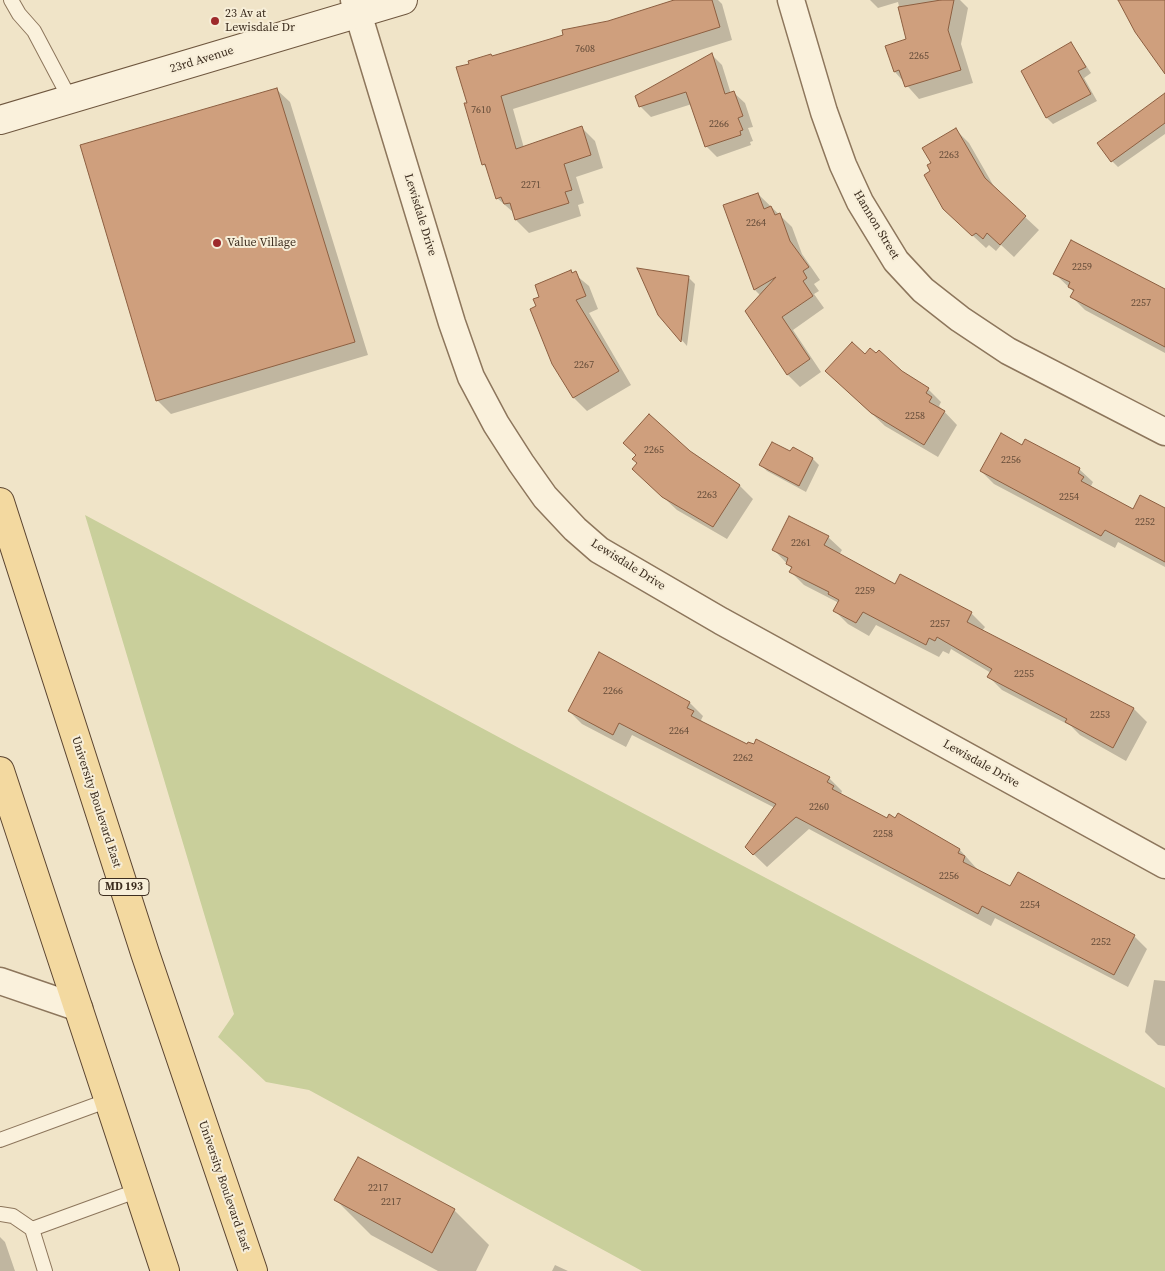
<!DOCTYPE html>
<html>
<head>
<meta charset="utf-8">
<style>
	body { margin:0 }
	canvas { display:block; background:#f0e4c8 }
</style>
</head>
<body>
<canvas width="1165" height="1271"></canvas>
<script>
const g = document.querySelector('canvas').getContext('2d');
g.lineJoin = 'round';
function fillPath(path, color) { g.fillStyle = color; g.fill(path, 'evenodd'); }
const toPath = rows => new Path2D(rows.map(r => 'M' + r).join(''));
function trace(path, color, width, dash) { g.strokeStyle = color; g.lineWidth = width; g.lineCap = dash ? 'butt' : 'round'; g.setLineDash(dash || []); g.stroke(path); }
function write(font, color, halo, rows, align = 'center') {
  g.font = font + ' "Source Serif 4",serif'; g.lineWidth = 4; g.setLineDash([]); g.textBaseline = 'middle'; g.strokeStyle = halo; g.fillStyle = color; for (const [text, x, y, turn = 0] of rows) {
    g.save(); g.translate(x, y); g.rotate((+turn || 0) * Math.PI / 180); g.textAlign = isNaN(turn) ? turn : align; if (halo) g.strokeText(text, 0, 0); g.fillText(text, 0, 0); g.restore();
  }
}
fillPath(toPath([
	[85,515,519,748,1165,1088,1165,1271,642,1271,309,1090,266,1082,218,1037,234,1014]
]), '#c9cf9b');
fillPath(toPath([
	[680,0,718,0,722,4,732,40,513,109,524,148,582,128,595,141,603,168,576,177,584,203,578,205,581,216,529,233,516,220,514,213,497,198,488,169,483,164,468,104,493,57],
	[870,0,960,0,968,8,961,44,973,83,919,99,895,72,907,40,898,2,878,8],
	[1071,43,1091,73,1084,78,1097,101,1053,124,1047,118,1023,72],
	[712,55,722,65,731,94,734,93,745,103,753,127,748,128,753,141,750,142,751,145,717,157,706,146,692,104,651,117,640,106],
	[276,89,290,102,368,355,171,414,157,400],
	[1165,104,1165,134,1118,167,1112,161],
	[956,130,969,143,996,190,1039,230,1014,257,1001,245,996,251,989,245,986,248,958,222,931,172,933,163],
	[758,194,792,227,802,254,820,280,814,284,819,291,814,294,824,308,793,330,821,372,800,387,788,375,747,311,761,296,755,290],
	[571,271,589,286,598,309,589,313,631,385,587,411,574,398,554,364,537,307,541,298],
	[1055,274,1165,291,1165,353,1085,310,1072,297,1074,292],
	[688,277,695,284,687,346,659,314],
	[865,356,902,372,928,389,941,402,939,406,957,425,938,457,885,426,840,384],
	[1022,447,1079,469,1093,482,1091,486,1095,490,1133,510,1165,509,1165,567,1118,542,1115,548,994,484,981,471],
	[793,448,813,459,819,465,806,492,767,471,761,465,791,453],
	[689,452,740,486,753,499,727,539,677,510,647,482],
	[828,537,842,550,839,555,896,586,901,575,971,613,985,627,982,631,1134,709,1147,722,1126,761,1080,735,1071,726,1002,690,989,677,991,673,951,649,949,654,943,651,939,657,876,625,869,636,848,624,834,610,839,603,804,585,791,572,792,569,774,550],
	[599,654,690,703,703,716,701,720,705,724,747,746,829,778,842,791,841,794,887,820,960,850,978,870,1010,888,1134,936,1147,949,1128,987,995,918,991,926,809,829,767,867,746,847,775,808,632,735,626,747,582,724,569,711],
	[1154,980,1165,981,1165,1046,1158,1045,1145,1032],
	[336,1200,454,1210,489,1245,476,1271,438,1271,371,1235],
	[0,1237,5,1242,15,1271,0,1271],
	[555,1265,568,1271,552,1271]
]), '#0003');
const building = toPath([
	[674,0,712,0,720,27,501,96,516,149,582,126,591,155,564,164,572,190,565,192,569,203,515,220,510,203,504,204,501,197,496,199,485,164,482,165,464,103,467,103,456,67,469,64,468,61,491,54,492,56,550,39,563,35,562,30,608,21,674,0],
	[941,0,954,0,948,30,961,70,905,87,899,70,894,72,885,46,906,39,898,7,941,0],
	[1118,0,1165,0,1165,74,1135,32,1118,0],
	[1071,42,1086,67,1078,71,1091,94,1046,118,1021,71,1071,42],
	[712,53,725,94,734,91,743,116,738,118,743,130,740,131,741,135,705,147,686,92,639,107,635,96,712,53],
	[277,88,355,342,156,401,80,145,277,88],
	[1165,93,1165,123,1111,162,1097,143,1165,93],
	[956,128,985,178,1026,216,1000,245,987,233,983,239,976,233,972,236,943,209,924,175,930,171,927,165,931,163,922,148,956,128],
	[758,193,764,209,771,206,775,215,780,213,790,241,809,267,803,271,807,278,803,281,813,296,782,317,810,359,787,375,745,311,776,277,754,290,723,205,758,193],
	[1071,240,1165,289,1165,347,1070,297,1074,290,1068,287,1070,282,1053,274,1071,240],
	[637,268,689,276,681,342,658,315,637,268],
	[571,270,572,273,576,271,586,296,576,300,619,371,573,398,552,364,530,309,536,306,533,299,539,297,535,285,571,270],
	[852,342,865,354,870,348,876,353,879,350,902,371,929,388,926,393,932,397,929,402,945,411,924,445,871,413,825,371,852,342],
	[649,414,690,451,740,485,713,527,662,497,632,469,637,463,632,459,636,455,623,443,649,414],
	[1001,433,1022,445,1025,439,1080,468,1078,473,1084,477,1081,481,1133,509,1140,495,1165,508,1165,562,1105,530,1101,536,980,471,1001,433],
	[772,442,790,451,793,447,813,458,799,486,759,465,772,442],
	[789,516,829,536,824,545,895,584,900,574,972,612,967,622,1134,708,1113,748,1065,722,1067,719,987,677,992,669,937,637,935,641,929,638,926,645,863,612,856,623,833,611,839,600,828,594,829,592,789,572,792,567,786,564,788,558,772,550,789,516],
	[599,652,690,702,687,708,694,711,691,716,747,744,748,742,754,744,756,739,830,777,827,782,834,786,832,789,887,818,889,814,895,818,898,813,960,849,958,853,965,856,963,862,1010,886,1018,872,1135,935,1114,975,982,906,978,914,796,817,753,855,745,847,776,804,619,723,613,735,568,711,599,652],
	[358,1157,455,1209,432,1253,334,1200,358,1157]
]);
fillPath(building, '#cf9f7d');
trace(building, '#8d5f41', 1);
const lane = toPath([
	[11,0,19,14,34,31,70,99],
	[0,1140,109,1100],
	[0,1214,13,1216,32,1229],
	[45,1271,32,1229,139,1190]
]);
const street = toPath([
	[354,0,452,323,471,377,496,424,521,463,545,497,575,529,599,550,721,621,1165,865],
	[791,0,824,112,843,165,860,202,896,261,923,290,960,319,1008,351,1165,432],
	[0,981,79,1008]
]);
const secondary = toPath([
	[0,120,403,0]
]);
const primary = toPath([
	[0,502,145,953,253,1271],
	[0,771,165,1271]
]);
trace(lane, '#8d765c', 16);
trace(street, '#8d765c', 29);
trace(secondary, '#6f573f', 30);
trace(primary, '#5b4430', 30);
trace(lane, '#faf1dc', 14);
trace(street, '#faf1dc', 26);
trace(secondary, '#faf1dc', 28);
trace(primary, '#f3d9a0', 28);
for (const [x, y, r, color] of [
	[215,21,5,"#9e2a2b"],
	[217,243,5,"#9e2a2b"]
]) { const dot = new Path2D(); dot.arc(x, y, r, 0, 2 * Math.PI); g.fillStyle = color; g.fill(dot); trace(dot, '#f7eed8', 2); }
write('10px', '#624a37', null, [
	["7608",585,49],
	["2265",919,56],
	["7610",481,110],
	["2266",719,124],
	["2263",949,155],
	["2271",531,185],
	["2264",756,223],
	["2259",1082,267],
	["2257",1141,303],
	["2267",584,365],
	["2258",915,416],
	["2265",654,450],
	["2256",1011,460],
	["2263",707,495],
	["2254",1069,497],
	["2252",1145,522],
	["2261",801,543],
	["2259",865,591],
	["2257",940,624],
	["2255",1024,674],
	["2266",613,691],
	["2253",1100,715],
	["2264",679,731],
	["2262",743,758],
	["2260",819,807],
	["2258",883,834],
	["2256",949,876],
	["2254",1030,905],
	["2252",1101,942],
	["2217",378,1188],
	["2217",391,1202]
]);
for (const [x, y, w] of [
	[124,887,50]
]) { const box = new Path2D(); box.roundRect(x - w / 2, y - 8.5, w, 17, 4); g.fillStyle = '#f7eed8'; g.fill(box); trace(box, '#3d2e20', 1); }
write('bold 11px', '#3d2e20', null, [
	["MD 193",124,887]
]);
write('12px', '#3d2e20', '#f7eed8', [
	["23 Av at",225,14],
	["Lewisdale Dr",225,28],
	["Value Village",227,243]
], 'left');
write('12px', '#3d2e20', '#f7eed8', [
	["23rd Avenue",202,60,-17],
	["Lewisdale Drive",420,215,73],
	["Hannon Street",876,225,59],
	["Lewisdale Drive",628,565,32],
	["Lewisdale Drive",981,764,29],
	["University Boulevard East",96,802,72],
	["University Boulevard East",224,1186,71]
]);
</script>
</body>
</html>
